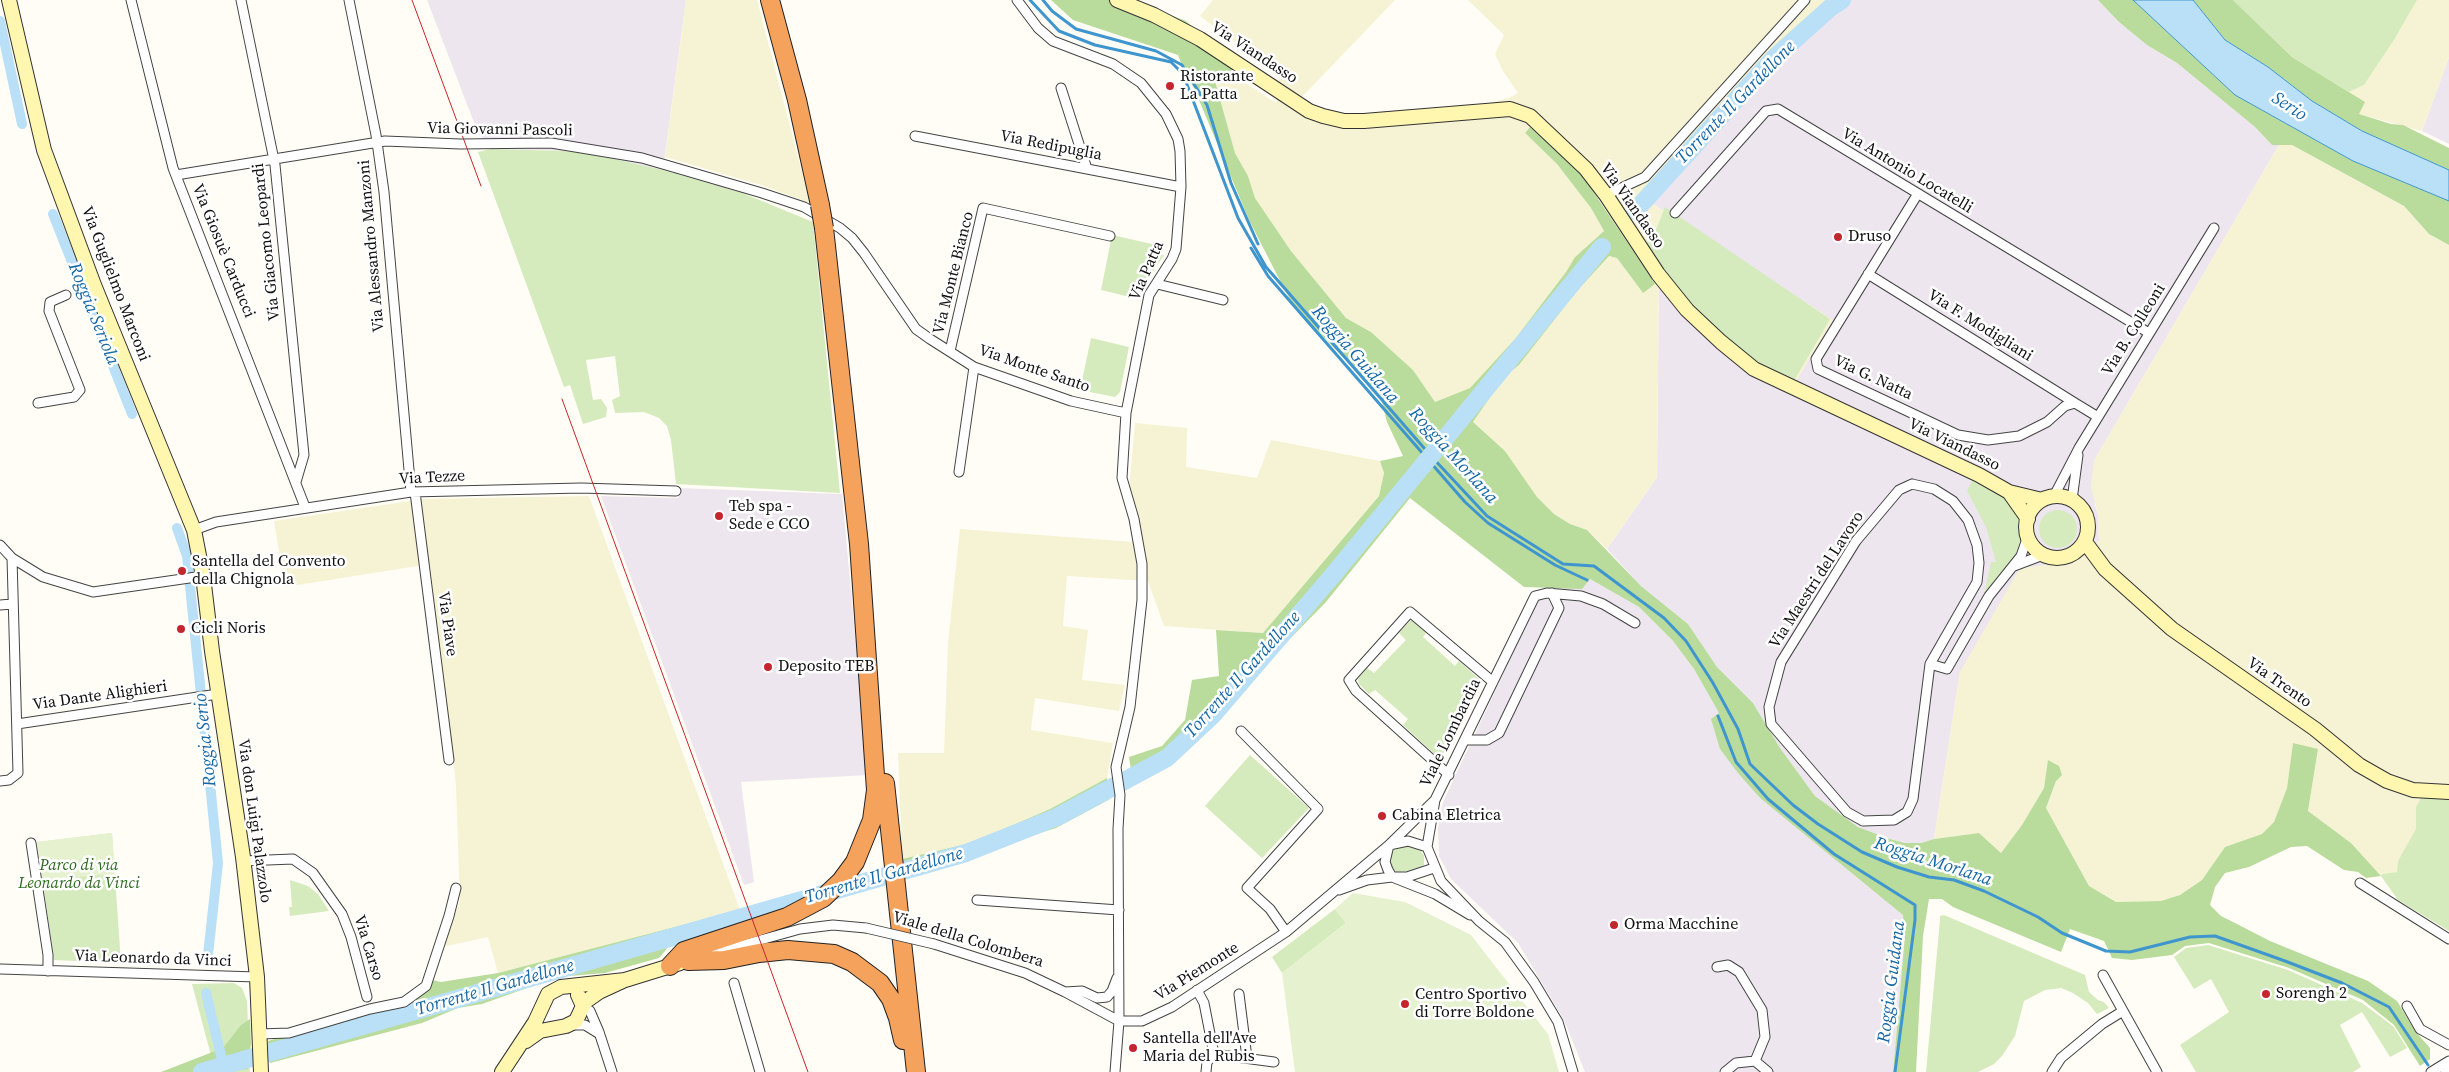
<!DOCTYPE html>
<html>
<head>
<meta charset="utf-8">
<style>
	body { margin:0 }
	canvas { display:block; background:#fffdf5 }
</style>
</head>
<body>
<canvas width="2449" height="1072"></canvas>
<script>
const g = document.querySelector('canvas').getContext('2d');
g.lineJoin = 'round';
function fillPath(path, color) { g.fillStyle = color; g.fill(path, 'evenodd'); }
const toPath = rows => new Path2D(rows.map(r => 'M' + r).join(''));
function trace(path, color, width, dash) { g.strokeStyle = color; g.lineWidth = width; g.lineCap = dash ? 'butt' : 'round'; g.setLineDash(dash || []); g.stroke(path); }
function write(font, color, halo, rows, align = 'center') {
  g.font = font + ' "Source Serif 4",serif'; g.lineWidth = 5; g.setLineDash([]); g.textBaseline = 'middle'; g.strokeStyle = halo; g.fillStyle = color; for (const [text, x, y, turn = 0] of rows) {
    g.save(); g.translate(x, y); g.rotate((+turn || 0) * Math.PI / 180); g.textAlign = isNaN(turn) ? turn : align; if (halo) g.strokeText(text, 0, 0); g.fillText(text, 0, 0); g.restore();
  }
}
fillPath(toPath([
	[427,0,686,0,663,170,597,155,564,151,491,149,478,133],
	[1841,0,2098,0,2119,22,2147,45,2177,63,2255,127,2272,145,2279,145,2094,461,2095,505,2098,514,2099,541,2074,562,2055,564,1960,672,1934,839,1921,843,1905,843,1890,839,1858,827,1815,796,1780,748,1753,703,1717,667,1688,624,1641,586,1607,549,1657,477,1659,269,1832,320,1650,202,1765,66,1808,24],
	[2449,57,2449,144,2422,131],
	[679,488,842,494,868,775,741,782,754,882,744,885,601,496,678,498],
	[1590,579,1639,607,1673,641,1694,669,1719,713,1720,749,1760,798,1904,915,1905,935,1893,1072,1585,1072,1564,1020,1518,943,1451,879,1439,856,1438,828,1443,802,1544,587]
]), '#eee6ef');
fillPath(toPath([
	[686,0,757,0,810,203,761,185,665,157],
	[1213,0,1395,0,1301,98,1323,112,1355,116,1484,104,1509,98,1518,93,1503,71,1495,54,1504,35,1468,0,1841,0,1808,24,1765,66,1650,202,1833,320,1795,383,1659,269,1657,477,1607,549,1587,530,1570,524,1554,514,1537,497,1505,451,1473,422,1504,377,1519,365,1576,292,1609,256,1617,258,1643,293,1621,234,1600,200,1530,127,1525,133,1557,164,1591,208,1604,231,1575,257,1566,272,1515,339,1470,388,1435,402,1413,370,1371,332,1346,318,1291,251,1255,198,1248,176,1235,153,1215,80,1219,71,1230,73,1276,103,1279,76,1200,16],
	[2417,0,2449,0,2449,57,2422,131,2359,114,2349,92,2364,85,2394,40],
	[2279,145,2292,145,2404,206,2429,234,2449,245,2449,795,2416,807,2416,829,2398,872,2382,874,2381,876,2351,843,2308,811,2318,750,2293,743,2287,788,2274,823,2262,835,2225,847,2202,880,2180,895,2161,901,2116,902,2089,886,2046,808,2056,781,2049,760,2044,788,2022,825,2001,853,1979,833,1934,839,1960,672,2020,568,2074,562,2099,541,2098,514,2091,487,2094,461],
	[1135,423,1187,428,1186,467,1257,478,1271,440,1380,461,1384,473,1379,496,1263,633,1164,626,1148,581,1067,576,1063,626,1088,630,1082,680,1125,685,1119,711,1035,698,1031,730,1113,743,1107,778,1050,809,971,843,902,859,898,753,944,753,948,642,960,529,1134,542,1129,490],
	[589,496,740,910,498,973,488,937,442,947,460,901,456,786,430,564,285,587,274,521,424,499]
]), '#f6f3d4');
fillPath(toPath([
	[2233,0,2417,0,2394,40,2364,85,2349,92,2292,57],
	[491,149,564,151,597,155,663,170,740,192,813,222,840,493,676,484,671,440,667,426,659,418,644,412,615,413,612,400,620,396,615,356,586,360,593,400,601,399,607,408,606,417,583,424,570,385,564,387,478,152],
	[1665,207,1830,319,1791,386,1769,374,1696,315,1644,245,1654,235],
	[1112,235,1161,246,1158,254,1164,255,1142,288,1138,299,1101,290],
	[1091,338,1129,347,1120,392,1115,397,1080,390],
	[1974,477,2005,496,2024,523,2026,541,2024,548,1984,594,1991,562,1996,562,1986,527,1967,491],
	'2039 529a19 19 0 1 1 38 0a19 19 0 1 1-38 0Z',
	[1412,619,1427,632,1423,637,1455,666,1459,661,1479,679,1444,753,1439,758,1403,725,1408,719,1375,690,1369,694,1359,684,1358,679,1367,668,1374,673,1406,640,1399,633],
	[1250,755,1309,808,1262,858,1205,806],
	[2422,796,2449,797,2449,931,2398,900,2381,876,2382,874,2397,872,2398,861,2416,829,2416,807],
	[112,833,121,963,54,960,37,842],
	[1406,845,1419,848,1424,856,1424,865,1415,870,1394,873,1390,865,1391,854,1394,848],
	[290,880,308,886,318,894,329,911,290,916,289,907,292,907],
	[1335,909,1346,923,1282,973,1272,957],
	[1944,915,2085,975,2089,992,2098,1000,2104,1002,2109,1008,2097,1014,2088,1003,2073,993,2061,988,2045,990,2024,1001,2015,1036,2002,1056,1994,1064,1978,1072,1926,1072,1940,920,1940,916],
	[2208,945,2288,970,2362,1003,2393,1026,2407,1048,2390,1057,2362,1012,2340,1025,2361,1067,2353,1072,2196,1072,2180,1045,2229,1012,2211,979,2194,989,2174,957,2186,948],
	[234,983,242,988,247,1001,250,1072,196,1072,213,1063,192,984]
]), '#d5ebbd');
fillPath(toPath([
	[1051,0,1130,0,1186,21,1234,65,1230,73,1219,71,1215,81,1235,153,1248,176,1255,198,1291,251,1346,318,1371,332,1413,370,1435,402,1470,388,1515,339,1566,272,1575,257,1604,231,1591,208,1557,164,1525,133,1530,127,1582,175,1655,284,1643,293,1617,258,1609,256,1576,292,1519,365,1504,377,1473,422,1505,451,1537,497,1554,514,1570,524,1587,530,1641,586,1688,624,1717,667,1753,703,1780,748,1815,796,1858,827,1890,839,1905,843,1921,843,1934,839,1979,833,2001,853,2022,825,2044,788,2048,760,2059,766,2062,775,2056,781,2046,808,2089,886,2116,902,2161,901,2180,895,2202,880,2225,847,2262,834,2274,822,2287,788,2293,743,2318,749,2308,811,2351,843,2381,876,2366,878,2358,872,2344,870,2307,846,2291,847,2249,867,2225,873,2215,887,2210,905,2221,916,2237,924,2270,941,2368,981,2397,1001,2415,1031,2430,1048,2430,1059,2420,1066,2394,1025,2363,1000,2289,968,2209,943,2185,946,2172,955,2132,960,2112,958,2104,941,2070,929,2061,952,1953,907,1942,899,1929,899,1923,936,1916,1072,1893,1072,1905,935,1903,915,1760,798,1738,773,1720,749,1711,719,1719,713,1694,669,1673,641,1639,607,1590,579,1582,589,1524,587,1410,498,1326,602,1180,751,1133,782,1129,757,1162,746,1185,720,1192,680,1219,676,1216,630,1263,633,1379,496,1384,473,1380,461,1403,456,1387,422,1380,395,1293,306,1249,220,1194,88,1186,76,1178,55,1073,20],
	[2098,0,2133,0,2235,95,2353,161,2449,201,2449,245,2429,234,2404,206,2292,145,2272,145,2255,127,2177,63,2147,45,2119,22],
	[2193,0,2233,0,2292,57,2365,102,2359,114,2391,124,2403,125,2449,148,2449,170,2362,131,2312,101,2268,67,2225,40],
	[1107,778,1110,799,1056,828,905,876,902,859,971,843,1050,809],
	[740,910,744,921,671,944,659,958,605,973,558,977,482,1004,458,1008,422,1023,270,1063,268,1041,410,1000,432,980,441,982,498,973],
	[250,1019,251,1043,248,1069,231,1072,161,1072,223,1048,241,1025]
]), '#b9dc9c');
fillPath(toPath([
	[112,833,115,874,43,880,37,842],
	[1353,893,1405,902,1471,935,1548,1034,1559,1072,1295,1072,1282,973,1346,923,1335,909]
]), '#e6f2cf');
const water = toPath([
	[2133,0,2193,0,2225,40,2268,67,2312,101,2362,131,2449,170,2449,201,2353,161,2235,95,2133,0]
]);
fillPath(water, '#b9e0f7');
trace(water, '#3f96cf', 1);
trace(toPath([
	[1030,0,1059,31,1095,45,1171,62,1183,74,1238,218,1266,267,1431,456,1487,516,1563,564,1594,566,1664,618,1686,641,1713,683,1738,729,1750,764,1793,805,1818,824,1862,852,1897,867,1929,877,1954,880,1984,891,2038,917,2062,933,2106,951,2130,952,2190,937,2215,936,2285,961,2342,983,2389,1007,2428,1065],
	[1043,0,1052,11,1076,29,1156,51,1182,65,1207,105,1231,183,1258,244],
	[1251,248,1268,276,1465,502,1488,523,1555,565,1587,580],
	[1718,716,1736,762,1768,799,1834,854,1915,905,1915,920,1895,1072]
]), '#3f96cf', 3);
trace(toPath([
	[0,21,22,124],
	[53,214,132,414],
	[177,528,187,556,218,863,208,955],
	[206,993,225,1072]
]), '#b9e0f7', 10);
trace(toPath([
	[1635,211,1774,58,1830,8,1842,0],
	[202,1072,966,853,1057,817,1167,758,1213,715,1333,575,1602,247]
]), '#b9e0f7', 18);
const street = toPath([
	[131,0,173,168,305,507],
	[241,0,275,165,304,455,296,482],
	[349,0,376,135,384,192,411,492],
	[1017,0,1038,28,1053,41,1113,64,1141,83,1166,114,1178,139,1180,151,1181,187,1176,249,1172,259,1149,295,1126,413,1122,478,1134,519,1142,564,1142,600,1130,707,1116,767,1120,795,1118,829,1119,1021,1115,1072],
	[1061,88,1087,169],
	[915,136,1181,187],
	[176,175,385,141,460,144,551,143,642,158,762,193,804,207,840,228,852,238,864,253,916,329,930,339,974,367,1071,401,1126,413],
	[1606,195,1645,177,1805,0],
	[1917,195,1816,359,1818,369,1958,435,1988,440,2019,436,2047,422,2065,406,2075,403,2098,417],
	[1675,213,1766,111,1778,109,2149,333],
	[1868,274,2075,403],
	[1157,284,1223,300],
	[950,351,983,208,1110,236],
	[38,403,74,397,80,390,49,311,50,302,66,295],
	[959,472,974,367],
	[1912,484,1934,489,1953,501,1968,520,1977,545,1979,563,1977,582,1930,664,1913,799,1907,812,1894,820,1863,821,1847,812,1771,724,1769,707,1781,662,1856,541,1899,490,1912,484],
	[415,492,449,760],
	[2054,496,2079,448,2214,228],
	[2072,500,2078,455],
	[194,530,216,522,411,492,581,488,676,491],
	[0,545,12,558,43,577,93,592,203,576],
	[2014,566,2043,555],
	[0,605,12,604],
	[1930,664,1947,669,1989,596,2021,556,2028,536],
	[17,724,218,694],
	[1241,731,1318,809,1247,888,1270,909,1286,932],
	[1465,740,1487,740,1499,733,1559,608,1552,593],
	[1449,775,1356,691,1349,680,1410,612,1493,682],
	[0,781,9,780,18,773,12,558],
	[31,843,48,955,48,971],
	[1427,847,1408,841,1389,845,1385,862,1388,870,1392,877,1407,877,1434,868],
	[243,861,293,859,313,873,342,914,351,937,367,997],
	[2360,883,2449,939],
	[1339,890,1367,880,1392,877,1435,894,1470,915],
	[977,900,1119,910],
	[934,944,1025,973,1065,992,1119,1021,1142,1021,1172,1007,1286,932,1389,845,1435,800],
	[710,954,800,929,833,925,866,928],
	[1717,967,1728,965,1739,972,1762,1010,1765,1037,1755,1061],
	[0,969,257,977],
	[2103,975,2157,1072],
	[734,983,760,1072],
	[1197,990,1204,1003,1214,1054,1274,1062],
	[1065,992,1082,991,1097,998,1107,997,1112,991,1117,978],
	[1239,994,1247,1058],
	[583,1006,590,1011,599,1032,612,1072],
	[2407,1006,2420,1029,2449,1045],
	[571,1025,585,1025,598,1033],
	[259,1034,289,1033,370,1009,404,1002,426,986,449,916,456,888],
	[1206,1072,1207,1062,1214,1054],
	[1573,1072,1558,1022,1534,982,1505,942,1479,921,1441,881,1427,847,1435,800,1535,596,1547,593,1581,596,1603,604,1635,623],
	[1725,1072,1736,1063,1755,1061,1768,1072],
	[2052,1072,2061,1058,2102,1024,2123,1011],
	[2431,1072,2449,1061],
	[2445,1072,2449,1070]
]);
const secondary = toPath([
	[9,0,44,150,94,285,194,530,203,576,212,651,243,857,257,977,261,1072],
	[1117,0,1154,15,1200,39,1309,111,1323,116,1344,121,1364,121,1510,109,1530,116,1586,169,1606,195,1658,274,1687,310,1721,342,1754,369,1979,475,2009,492,2042,500],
	[2009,492,2028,519],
	'2026 527a31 31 0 1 1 62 0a31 31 0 1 1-62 0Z',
	[2085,542,2105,569,2172,629,2315,729,2359,765,2387,781,2413,790,2449,792],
	[582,1004,599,992,625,980,680,963],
	[526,1041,540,1031,566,1026,576,1021,583,1006,578,995],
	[502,1072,535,1022,548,994,561,987,625,980]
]);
const highway = toPath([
	[770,0,797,100,820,205],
	[885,783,916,1072],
	[688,961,724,960,759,953,788,950,834,954,852,962,880,983,891,999,898,1018,903,1040],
	[670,966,684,951,787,917,823,898,841,881,855,862,872,820,876,790,859,544,824,228]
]);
trace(street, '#444', 11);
trace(secondary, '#333', 16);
trace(highway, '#222', 20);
trace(street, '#fff', 9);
trace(secondary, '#fff6b0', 14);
trace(highway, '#f5a25d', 18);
trace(toPath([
	[412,0,481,186],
	[562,399,808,1072]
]), '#c4262e', 1);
const streetBridge = toPath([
	[866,928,934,944]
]);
const highwayBridge = toPath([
	[820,205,824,228]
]);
trace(streetBridge, '#444', 11, []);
trace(highwayBridge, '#222', 20, []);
trace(streetBridge, '#fff', 9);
trace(highwayBridge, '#f5a25d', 18);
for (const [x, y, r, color] of [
	[1170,86,5,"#c4262e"],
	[1838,237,5,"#c4262e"],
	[719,516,5,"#c4262e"],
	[182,571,5,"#c4262e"],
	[181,629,5,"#c4262e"],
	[768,667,5,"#c4262e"],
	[1382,816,5,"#c4262e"],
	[1614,925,5,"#c4262e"],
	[2266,994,5,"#c4262e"],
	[1405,1004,5,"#c4262e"],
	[1133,1048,5,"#c4262e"]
]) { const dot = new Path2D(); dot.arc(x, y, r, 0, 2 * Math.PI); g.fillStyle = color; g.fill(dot); trace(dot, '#fff', 2); }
write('16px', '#111', '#fff', [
	["Via Viandasso",1254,53,33],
	["Via Giovanni Pascoli",500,130,1],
	["Via Redipuglia",1051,146,11],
	["Via Antonio Locatelli",1907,171,31],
	["Via Viandasso",1632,206,55],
	["Via Giacomo Leopardi",267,242,-96],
	["Via Alessandro Manzoni",372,246,-95],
	["Via Giosuè Carducci",223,251,68],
	["Via Patta",1147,271,-66],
	["Via Monte Bianco",954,273,-76],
	["Via Guglielmo Marconi",115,284,69],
	["Via F. Modigliani",1980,326,32],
	["Via B. Colleoni",2134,330,-58],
	["Via Monte Santo",1034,369,19],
	["Via G. Natta",1873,378,25],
	["Via Viandasso",1954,445,26],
	["Via Tezze",432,478,-3],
	["Via Maestri del Lavoro",1817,580,-57],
	["Via Piave",447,624,82],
	["Via Trento",2279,683,35],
	["Via Dante Alighieri",100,696,-8],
	["Viale Lombardia",1451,733,-64],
	["Via don Luigi Palazzolo",254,821,82],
	["Viale della Colombera",968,940,17],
	["Via Carso",368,948,73],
	["Via Leonardo da Vinci",153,959,2],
	["Via Piemonte",1197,972,-32]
]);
write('16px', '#111', '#fff', [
	["Ristorante",1180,77],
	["La Patta",1180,95],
	["Druso",1848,237],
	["Teb spa -",729,507],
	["Sede e CCO",729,525],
	["Santella del Convento",192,562],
	["della Chignola",192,580],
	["Cicli Noris",191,629],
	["Deposito TEB",778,667],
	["Cabina Eletrica",1392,816],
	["Orma Macchine",1624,925],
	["Sorengh 2",2276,994],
	["Centro Sportivo",1415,995],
	["di Torre Boldone",1415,1013],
	["Santella dell'Ave",1143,1039],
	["Maria del Rubis",1143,1057]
], 'left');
write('italic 16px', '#2f6b1f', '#fff', [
	["Parco di via",79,866],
	["Leonardo da Vinci",79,884]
]);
write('italic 18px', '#1768a6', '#fff', [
	["Torrente Il Gardellone",1736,103,-46],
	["Serio",2289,107,33],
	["Roggia Seriola",93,314,68],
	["Roggia Guidana",1355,355,49],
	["Roggia Morlana",1453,456,48],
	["Torrente Il Gardellone",1243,675,-48],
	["Roggia Serio",206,740,-96],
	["Roggia Morlana",1933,862,18],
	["Torrente Il Gardellone",884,876,-16],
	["Roggia Guidana",1892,982,-83],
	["Torrente Il Gardellone",495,988,-16]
]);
</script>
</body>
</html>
